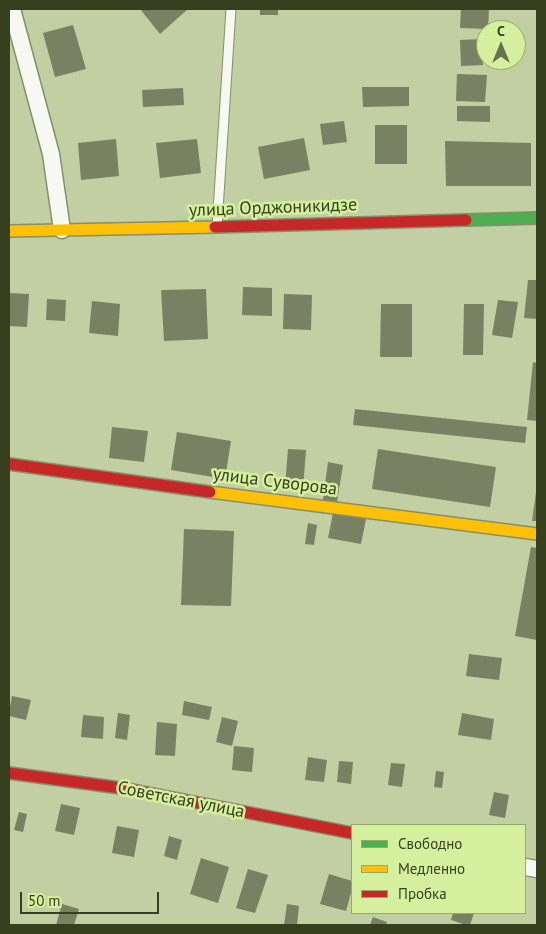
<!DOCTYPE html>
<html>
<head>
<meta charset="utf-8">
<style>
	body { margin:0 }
	#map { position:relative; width:546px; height:934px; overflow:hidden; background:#c1cfa3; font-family:"PT Sans",sans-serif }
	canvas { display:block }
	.frame { position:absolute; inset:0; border:10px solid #36401f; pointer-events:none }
	.legend { position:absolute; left:351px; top:824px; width:175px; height:90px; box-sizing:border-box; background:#d4ef9d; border:1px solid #95a96b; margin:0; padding:6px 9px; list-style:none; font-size:15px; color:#36401f }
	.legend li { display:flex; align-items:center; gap:10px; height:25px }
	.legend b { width:25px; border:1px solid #95a96b }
	.north { position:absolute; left:476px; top:20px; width:50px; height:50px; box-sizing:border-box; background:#d4ef9d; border:1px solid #95a96b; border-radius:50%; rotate:0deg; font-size:14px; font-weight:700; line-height:20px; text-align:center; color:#36401f }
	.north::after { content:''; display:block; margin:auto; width:18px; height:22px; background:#67724d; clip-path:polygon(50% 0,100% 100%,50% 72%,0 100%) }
	.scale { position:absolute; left:20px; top:892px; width:139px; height:22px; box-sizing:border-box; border:2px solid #36401f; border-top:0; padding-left:6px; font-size:15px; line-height:18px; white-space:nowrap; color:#36401f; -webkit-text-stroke:4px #d4ef9d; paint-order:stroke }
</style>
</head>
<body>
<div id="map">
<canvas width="546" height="934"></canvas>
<div class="frame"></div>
<ul class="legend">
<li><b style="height:6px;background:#4caf50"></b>Свободно</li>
<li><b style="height:6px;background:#ffc107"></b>Медленно</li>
<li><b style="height:6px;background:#c62828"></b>Пробка</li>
</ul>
<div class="north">С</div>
<div class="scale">50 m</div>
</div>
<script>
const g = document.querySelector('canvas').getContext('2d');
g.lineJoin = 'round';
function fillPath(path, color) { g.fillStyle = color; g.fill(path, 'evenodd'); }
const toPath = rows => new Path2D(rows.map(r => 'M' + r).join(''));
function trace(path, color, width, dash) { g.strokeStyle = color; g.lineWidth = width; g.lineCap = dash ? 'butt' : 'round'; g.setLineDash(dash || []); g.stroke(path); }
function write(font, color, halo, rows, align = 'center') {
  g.font = font + ' "PT Sans",sans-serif'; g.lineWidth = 5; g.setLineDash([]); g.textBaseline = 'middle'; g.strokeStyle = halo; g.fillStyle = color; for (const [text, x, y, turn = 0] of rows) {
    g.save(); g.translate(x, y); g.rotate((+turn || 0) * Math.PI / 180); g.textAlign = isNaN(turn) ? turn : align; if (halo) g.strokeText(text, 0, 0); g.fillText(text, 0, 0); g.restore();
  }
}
fillPath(toPath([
	[140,9,188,9,160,34],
	[260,9,278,9,278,15,260,15],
	[461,9,489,9,488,29,460,28],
	[73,25,86,69,55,77,43,33],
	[482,39,483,65,461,66,460,40],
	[457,74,487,75,485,102,456,101],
	[362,87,409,87,409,106,363,107],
	[183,88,184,105,143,107,142,90],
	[457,106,490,106,490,122,457,121],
	[344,121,347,142,323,145,320,124],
	[375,125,407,125,407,164,375,164],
	[304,138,310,170,264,179,258,147],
	[116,139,119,176,81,180,78,143],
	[197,139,201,173,160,178,156,143],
	[445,141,531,143,531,186,446,186],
	[528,280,537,280,537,319,524,318],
	[243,287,272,288,272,316,242,315],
	[206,289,208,339,164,341,161,290],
	[9,293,29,294,27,327,9,326],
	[284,294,312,295,311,330,283,329],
	[47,299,66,300,65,321,46,320],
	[498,300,518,302,512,338,492,335],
	[92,301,120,304,118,336,89,333],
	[381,304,412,304,412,357,380,357],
	[464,304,484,304,483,355,463,355],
	[533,362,537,363,537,421,527,420],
	[355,409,527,427,525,443,353,425],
	[112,427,148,431,144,462,109,458],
	[177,432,231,441,225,479,171,470],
	[288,449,306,450,303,488,285,486],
	[378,449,496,467,490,507,372,489],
	[328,462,343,465,337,502,323,500],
	[536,492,537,492,537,521,532,521],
	[333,513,366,519,361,544,328,538],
	[308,523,317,525,314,545,305,544],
	[184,529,234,531,231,606,181,605],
	[531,547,537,548,537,640,515,636],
	[469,654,502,658,499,680,466,676],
	[12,696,31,700,26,720,9,716,9,711],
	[184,701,212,707,209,720,182,715],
	[118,713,130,715,127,740,115,738],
	[462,713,494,719,491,740,458,735],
	[83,715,104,717,103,739,81,737],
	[222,717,238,721,232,746,216,742],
	[157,722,177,724,175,756,155,755],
	[234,746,254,748,252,772,232,770],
	[308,757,327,760,324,782,305,780],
	[339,761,353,762,351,784,337,782],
	[391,763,405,764,402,787,388,785],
	[436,771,444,772,442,788,434,787],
	[494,792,509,795,505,818,489,815],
	[61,804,80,808,74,835,55,831],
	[19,812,27,814,23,832,14,830],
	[117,826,139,830,134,857,112,853],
	[169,836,182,840,177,860,164,856],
	[201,858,229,867,218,903,190,894],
	[248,869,268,875,255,913,236,908],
	[329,874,352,881,352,889,346,911,320,904],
	[62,904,79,909,74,925,56,925],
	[287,904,299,906,297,925,284,925],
	[453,913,474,913,470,925,466,925,451,920],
	[373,917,387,922,386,925,370,925]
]), '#788162');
const lane = toPath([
	[217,226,231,9]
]);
const street = toPath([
	[12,9,51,154,62,230],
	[525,867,537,869]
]);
const fast = toPath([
	[466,220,537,218]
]);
const slow = toPath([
	[9,231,215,227],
	[210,492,537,534]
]);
const jam = toPath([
	[215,227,466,220],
	[9,464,210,492],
	[9,773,128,789,352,833]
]);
trace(lane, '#848f6b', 11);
trace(street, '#848f6b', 19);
trace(fast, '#848f6b', 14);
trace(slow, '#848f6b', 14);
trace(jam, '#848f6b', 14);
trace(lane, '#f6f8f1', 9);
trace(street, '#f6f8f1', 16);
trace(fast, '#4caf50', 11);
trace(slow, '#ffc107', 11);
trace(jam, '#c62828', 11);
write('18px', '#36401f', '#d4ef9d', [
	["улица Орджоникидзе",273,208,-2],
	["улица Суворова",275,482,7],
	["Советская улица",181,800,11]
]);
</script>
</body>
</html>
